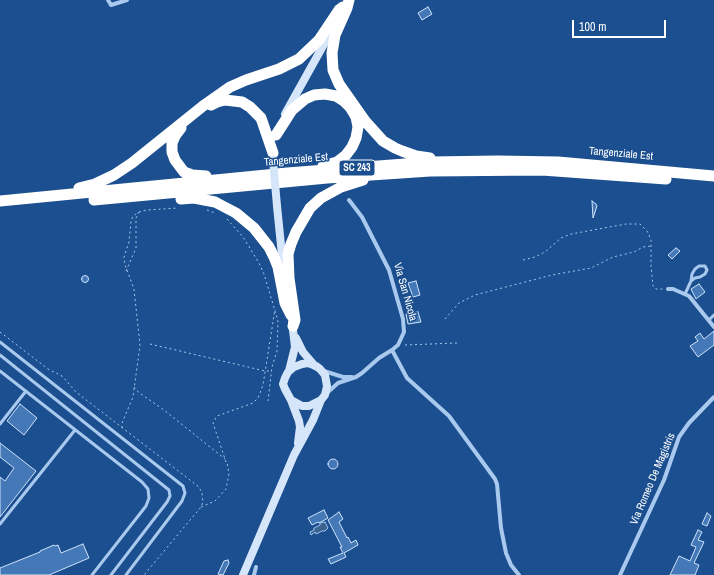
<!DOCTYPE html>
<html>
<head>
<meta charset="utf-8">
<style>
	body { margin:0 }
	#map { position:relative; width:714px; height:575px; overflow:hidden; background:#1b4f8f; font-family:"Archivo Narrow",sans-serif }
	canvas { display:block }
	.scale { position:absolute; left:572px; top:20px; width:94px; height:18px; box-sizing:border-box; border:2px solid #fff; border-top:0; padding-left:5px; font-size:12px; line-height:14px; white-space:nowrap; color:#fff; -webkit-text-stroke:3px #1b4f8f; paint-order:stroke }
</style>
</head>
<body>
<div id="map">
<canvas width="714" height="575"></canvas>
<div class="scale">100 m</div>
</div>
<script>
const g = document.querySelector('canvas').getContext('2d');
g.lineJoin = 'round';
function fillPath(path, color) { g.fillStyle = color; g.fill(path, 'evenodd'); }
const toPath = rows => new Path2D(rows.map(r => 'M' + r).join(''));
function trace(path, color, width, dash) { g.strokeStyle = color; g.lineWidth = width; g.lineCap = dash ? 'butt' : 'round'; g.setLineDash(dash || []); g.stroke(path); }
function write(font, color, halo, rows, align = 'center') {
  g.font = font + ' "Archivo Narrow",sans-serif'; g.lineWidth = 3; g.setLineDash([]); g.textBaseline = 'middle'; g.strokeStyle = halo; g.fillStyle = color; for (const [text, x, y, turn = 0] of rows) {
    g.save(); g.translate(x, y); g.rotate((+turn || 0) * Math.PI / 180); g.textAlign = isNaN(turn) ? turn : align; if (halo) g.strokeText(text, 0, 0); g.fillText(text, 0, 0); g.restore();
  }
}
const water = toPath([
	[325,522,328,528,325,531,322,531,316,534,315,532,311,535,310,532,314,530,314,528,320,525,320,523,325,522]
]);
fillPath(water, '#3c6290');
trace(water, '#9cc4f0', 1);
const building = toPath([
	[428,7,432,14,422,20,418,13,428,7],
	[592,201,596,204,597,206,593,218,592,201],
	[676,248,680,251,672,259,668,255,676,248],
	'81.5 279a3.5 3.5 0 1 1 7 0a3.5 3.5 0 1 1-7 0Z',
	[416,281,420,295,413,297,408,283,416,281],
	[699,284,705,292,696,299,691,289,699,284],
	[418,312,421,322,408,324,406,314,418,312],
	[714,331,714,345,698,357,690,346,698,341,695,337,700,333,704,339,714,331],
	[20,404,37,418,24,435,7,421,20,404],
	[0,443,36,471,0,517,0,477,5,481,14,468,0,457,0,443],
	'328 464a5 5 0 1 1 10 0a5 5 0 1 1-10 0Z',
	[324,510,328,518,319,523,318,522,312,525,308,518,324,510],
	[339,512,343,519,339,522,347,538,348,537,351,543,356,540,358,545,344,553,346,557,331,564,328,559,343,553,340,547,342,547,328,520,339,512],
	[707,513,711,516,707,526,702,524,707,513],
	[698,530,702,532,698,540,704,542,694,563,699,565,695,575,670,575,679,556,690,561,696,547,691,545,698,530],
	[83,544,89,558,49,575,0,575,0,568,40,552,40,551,54,545,55,546,58,545,61,553,83,544],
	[228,560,229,563,223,575,218,574,224,561,228,560]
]);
fillPath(building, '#4478b7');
trace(building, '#cfe3fa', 1);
trace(toPath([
	[207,210,215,213],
	[227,219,243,237,259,263,264,274,278,321,277,351,272,367,268,401],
	[523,260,535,257,545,252,561,238,571,234,626,224,640,224,647,231,651,240,651,266,653,286,656,289,663,289],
	[126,271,136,248,136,218,139,212],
	[445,319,459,303,475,295,552,275,591,268,613,257,634,252,643,247,651,246],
	[0,332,48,369,62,376,76,392,199,487,202,493,203,502,201,507,144,575],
	[150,344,265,371,271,371],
	[405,345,457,343],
	[134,387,136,390,141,394,164,410,225,459],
	[122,428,122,423,133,397,140,345,134,289,125,265,124,257,129,242,131,221,133,216,139,212,147,210,178,208],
	[226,462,213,423,217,416,253,403,258,398,263,385,275,309],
	[201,507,215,501,226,489,229,474,227,462]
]), '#a9c9ee', 1, [2, 3]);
trace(toPath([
	[685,294,691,281,695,278,700,277,705,274,707,270,705,266,699,266,695,269,692,274,691,281],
	[709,320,714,315],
	[0,342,183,486,185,493,182,501,126,575],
	[0,355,169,490,170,496,167,502,111,575],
	[0,371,142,482,148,489,149,498,146,506,92,575],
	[0,424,26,391],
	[0,524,75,430]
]), '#a9c9ee', 3);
trace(toPath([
	[108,0,111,5,127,0],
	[668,289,673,289,689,296,714,327],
	[392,350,407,378,449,416,495,479,497,484,501,528,506,553,511,565,519,575],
	[324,371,343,377,352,377],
	[327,393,338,383,356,377,362,373,379,358,392,350,398,345,404,332,403,319,389,270,362,217,349,200],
	[254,575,256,567],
	[620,575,664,480,679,437,689,423,714,397]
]), '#a9c9ee', 4);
trace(toPath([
	[285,114,333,28],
	[277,206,284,275],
	[296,338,303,352,315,366],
	[289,371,295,347,292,322],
	[291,400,302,406,309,406,321,400,325,395,327,386,325,375,320,369,316,366,308,363,302,364,294,367,288,372,285,378,283,384,285,389,291,400,299,421,300,427,298,443],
	[243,575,294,455,313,420,321,400]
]), '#d6e6fa', 8);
trace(toPath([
	[349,0,347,8,335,35,332,53,333,70,339,84,365,121,383,141,395,148,402,151,416,156,430,158],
	[211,105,217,102,225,100,242,102,250,107,261,118,273,153],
	[181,128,175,136,172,143,172,152,175,160,184,172,192,175,206,176],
	[276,135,292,110,305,99,314,95,325,94,336,96,344,101,350,107,356,117,358,127,356,138,352,147,346,155,337,162,323,166],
	[79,188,95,184,114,175,132,163,203,106,230,87,246,80,279,69,299,59,319,40,339,10,343,7],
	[181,199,194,198,215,202,236,213,254,228,269,247,274,257,278,267,285,303,291,315],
	[94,200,327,178,430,171,542,170,666,179],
	[0,201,287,173,431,162,498,161,558,162,714,176],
	[293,326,295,320,289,278,288,254,291,244,296,232,310,208,321,198,341,187,363,180]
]), '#fff', 11);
trace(toPath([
	[273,160,277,206]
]), '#d6e6fa', 8);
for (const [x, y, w] of [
	[357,168,36]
]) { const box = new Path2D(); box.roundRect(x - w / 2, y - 8, w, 16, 3); g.fillStyle = '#1b4f8f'; g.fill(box); trace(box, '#fff', 1); }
write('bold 10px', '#fff', null, [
	["SC 243",357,168]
]);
write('11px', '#fff', '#1b4f8f', [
	["Tangenziale Est",621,154,5],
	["Tangenziale Est",296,160,-5],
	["Via San Nicola",405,292,74],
	["Via Romeo De Magistris",653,479,-67]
]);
</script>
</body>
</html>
